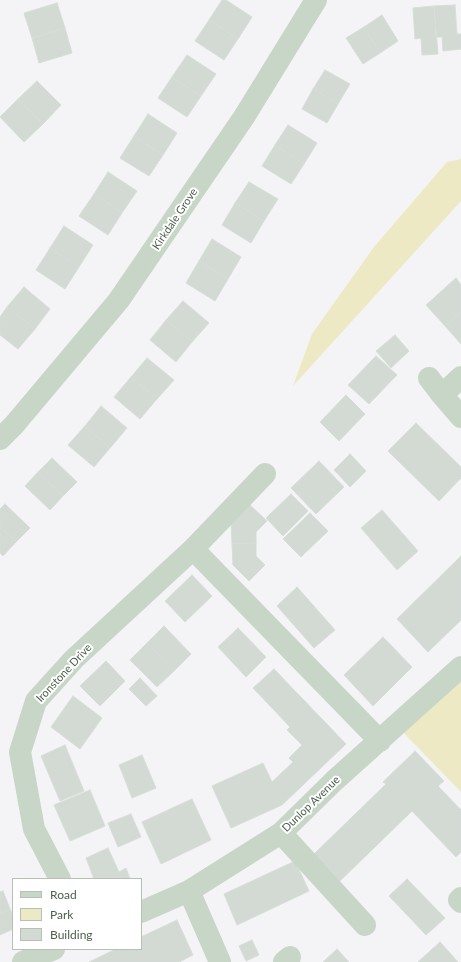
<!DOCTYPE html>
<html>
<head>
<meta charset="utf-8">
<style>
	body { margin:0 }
	#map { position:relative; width:461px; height:962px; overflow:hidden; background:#f4f3f5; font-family:Lato,sans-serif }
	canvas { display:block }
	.legend { position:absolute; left:12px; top:878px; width:130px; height:72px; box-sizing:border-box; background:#fff; border:1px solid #b7bfb7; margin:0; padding:5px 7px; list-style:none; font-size:12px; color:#4c5f4b }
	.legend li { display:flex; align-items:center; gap:8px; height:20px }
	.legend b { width:20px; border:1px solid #b7bfb7 }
</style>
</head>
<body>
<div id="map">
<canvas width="461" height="962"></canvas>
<ul class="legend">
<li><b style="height:5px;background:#c8d6c8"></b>Road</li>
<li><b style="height:11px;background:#eee9c5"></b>Park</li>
<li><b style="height:11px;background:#d2dad3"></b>Building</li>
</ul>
</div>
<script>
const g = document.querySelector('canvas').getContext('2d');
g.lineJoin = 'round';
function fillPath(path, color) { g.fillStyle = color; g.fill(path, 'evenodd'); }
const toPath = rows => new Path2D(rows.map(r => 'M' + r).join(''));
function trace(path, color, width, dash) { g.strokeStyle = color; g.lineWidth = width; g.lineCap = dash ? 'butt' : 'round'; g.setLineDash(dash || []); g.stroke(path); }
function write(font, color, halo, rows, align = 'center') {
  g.font = font + ' Lato,sans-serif'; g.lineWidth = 4; g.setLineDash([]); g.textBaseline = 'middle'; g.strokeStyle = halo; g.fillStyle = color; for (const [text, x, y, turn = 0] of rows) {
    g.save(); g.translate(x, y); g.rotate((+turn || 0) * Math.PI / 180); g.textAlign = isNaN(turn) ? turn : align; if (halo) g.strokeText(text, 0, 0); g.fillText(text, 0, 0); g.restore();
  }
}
fillPath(toPath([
	[461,159,461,201,293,386,312,334,374,247,447,162],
	[461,667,461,792,396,725]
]), '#eee9c5');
const building = toPath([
	[222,0,226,0,252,17,238,39,209,20,222,0],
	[57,3,65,28,32,38,24,13,57,3],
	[455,5,457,34,461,34,461,49,443,51,442,37,436,37,434,6,455,5],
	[434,6,438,54,422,55,421,38,415,39,413,8,434,6],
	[382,15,398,41,380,53,364,27,382,15],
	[209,20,238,39,224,60,195,41,209,20],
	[364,27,380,53,363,64,346,38,364,27],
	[65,28,72,53,39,63,32,38,65,28],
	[187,55,216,74,201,96,172,77,187,55],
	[325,70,350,84,338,104,313,89,325,70],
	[172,77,201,96,187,117,158,98,172,77],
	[37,81,61,105,43,124,18,99,37,81],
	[313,89,338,104,327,123,302,109,313,89],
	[18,99,43,124,24,142,0,117,18,99],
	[148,114,177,133,163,155,134,136,148,114],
	[288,125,317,143,304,164,275,145,288,125],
	[134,136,163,155,149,176,120,158,134,136],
	[275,145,304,164,291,184,262,166,275,145],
	[108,172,137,191,122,213,94,194,108,172],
	[249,182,278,199,264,221,235,203,249,182],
	[94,194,122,213,108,235,79,216,94,194],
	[235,203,264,221,251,243,222,225,235,203],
	[64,226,93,245,79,267,50,248,64,226],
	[212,239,241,257,228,279,199,261,212,239],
	[50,248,79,267,65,289,36,270,50,248],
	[199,261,228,279,215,301,186,283,199,261],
	[456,278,461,285,461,312,445,326,426,305,456,278],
	[24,287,50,309,35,329,7,307,24,287],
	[183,301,209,323,192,342,166,320,183,301],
	[7,307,35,329,18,349,0,335,0,317,7,307],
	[461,312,461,344,445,326,461,312],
	[166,320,192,342,176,362,150,340,166,320],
	[395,335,409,351,391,368,376,351,395,335],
	[376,356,397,375,369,404,348,385,376,356],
	[147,358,174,380,157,399,131,377,147,358],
	[131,377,157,399,140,419,114,397,131,377],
	[346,395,365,414,339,441,320,422,346,395],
	[101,406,127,428,110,448,85,426,101,406],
	[416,423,461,467,461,478,439,501,388,451,416,423],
	[85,426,110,448,94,467,68,445,85,426],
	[350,454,366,471,350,487,334,470,350,454],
	[52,458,77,482,63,496,38,472,52,458],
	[319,461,344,487,316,514,291,488,319,461],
	[38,472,63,496,50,510,25,486,38,472],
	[291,494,308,511,283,536,266,518,291,494],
	[5,504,30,528,16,542,0,527,0,509,5,504],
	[249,504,267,521,256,532,256,543,232,544,231,521,249,504],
	[382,510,418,551,397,570,361,528,382,510],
	[310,513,328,531,301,557,283,539,310,513],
	[0,527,16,542,3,556,0,553,0,527],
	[256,543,256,556,265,565,249,581,233,565,232,544,256,543],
	[461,556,461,620,428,652,397,619,461,556],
	[192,575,212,596,185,622,165,601,192,575],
	[297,587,335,630,314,648,277,606,297,587],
	[164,626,191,654,174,671,147,643,164,626],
	[238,628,266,657,246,677,218,647,238,628],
	[383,637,412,667,373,706,344,675,383,637],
	[147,643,174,671,157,687,130,660,147,643],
	[106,661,125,681,100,706,80,686,106,661],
	[274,669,346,744,282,805,231,828,212,786,263,763,272,782,293,762,289,758,302,745,287,730,290,727,253,688,274,669],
	[140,678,157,696,146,706,129,689,140,678],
	[73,696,102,718,80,749,51,727,73,696],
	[65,745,84,791,60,801,41,756,65,745],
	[415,751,444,781,438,786,461,810,461,852,456,857,412,811,340,881,314,854,386,784,383,782,415,751],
	[142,755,156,788,132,798,119,765,142,755],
	[90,790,105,826,70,841,54,805,90,790],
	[192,799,211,840,161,864,142,822,192,799],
	[131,814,141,837,118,847,108,823,131,814],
	[108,848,119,872,126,868,130,879,94,879,86,858,108,848],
	[295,861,309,891,237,925,224,894,295,861],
	[407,879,445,918,426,935,389,896,407,879],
	[3,891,10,909,0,914,0,892,3,891],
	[10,909,13,916,13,929,0,935,0,914,10,909],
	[177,920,193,955,179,962,89,962,116,949,141,949,141,937,177,920],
	[252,940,259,955,246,961,239,946,252,940],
	[440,942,458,962,418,962,440,942],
	[337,949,349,962,323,962,337,949]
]);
fillPath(building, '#d2dad3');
trace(building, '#d7ddd8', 1);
trace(toPath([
	[461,377,442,395,461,417],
	[429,378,442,395],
	[0,439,14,425,119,300,244,117,316,0],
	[193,549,380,741],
	[281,833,365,925],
	[60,879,34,829,20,752,36,701,74,659,193,549,265,474],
	[189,891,220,962],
	[461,898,459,900,461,902],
	[141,912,189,891,281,833,334,781,461,667],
	[23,962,54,949],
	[284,962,290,957]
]), '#c8d6c8', 22);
write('11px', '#4c5f4b', '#fff', [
	["Kirkdale Grove",175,219,-56],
	["Ironstone Drive",64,673,-47],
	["Dunlop Avenue",311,804,-44]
]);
</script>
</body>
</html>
